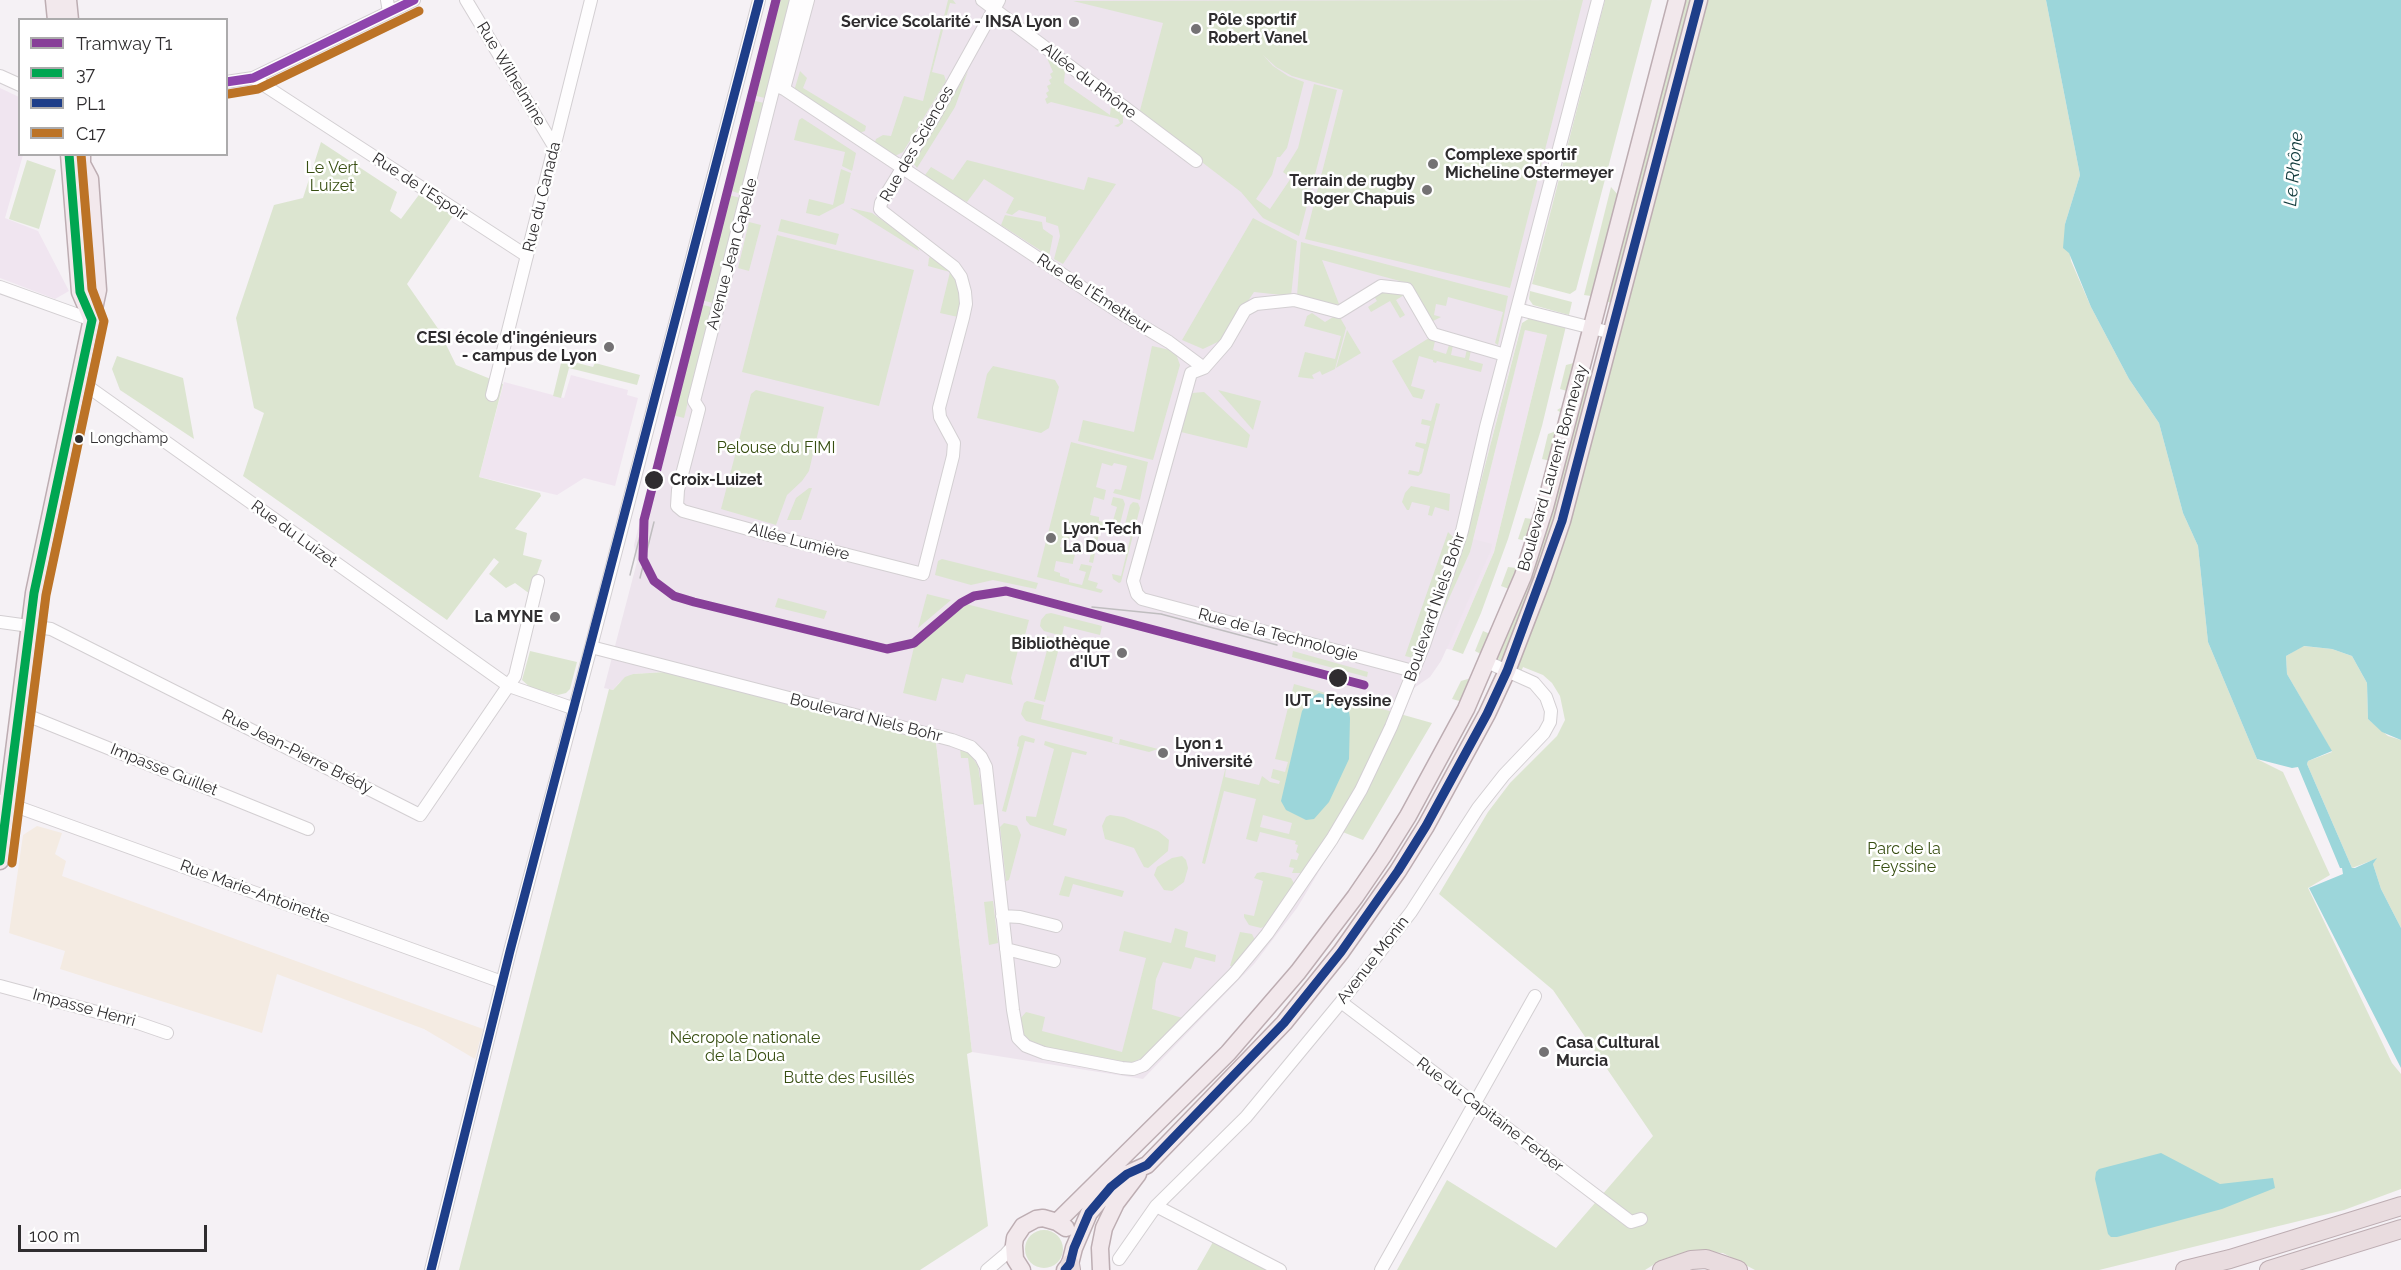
<!DOCTYPE html>
<html>
<head>
<meta charset="utf-8">
<style>
	body { margin:0 }
	#map { position:relative; width:2401px; height:1270px; overflow:hidden; background:#f5f1f5; font-family:Raleway,sans-serif }
	canvas { display:block }
	.legend { position:absolute; left:18px; top:18px; width:210px; height:138px; box-sizing:border-box; background:#fff; border:2px solid #acabac; margin:0; padding:8px 10px; list-style:none; font-size:18px; color:#2f2d2f }
	.legend li { display:flex; align-items:center; gap:12px; height:30px }
	.legend b { width:30px; border:2px solid #acabac }
	.scale { position:absolute; left:18px; top:1225px; width:189px; height:27px; box-sizing:border-box; border:3px solid #2f2d2f; border-top:0; padding-left:8px; font-size:18px; line-height:21px; white-space:nowrap; color:#2f2d2f; -webkit-text-stroke:4px #fff; paint-order:stroke }
</style>
</head>
<body>
<div id="map">
<canvas width="2401" height="1270"></canvas>
<ul class="legend">
<li><b style="height:8px;background:#873f98"></b>Tramway T1</li>
<li><b style="height:8px;background:#00a651"></b>37</li>
<li><b style="height:8px;background:#1e3e89"></b>PL1</li>
<li><b style="height:8px;background:#bc7326"></b>C17</li>
</ul>
<div class="scale">100 m</div>
</div>
<script>
const g = document.querySelector('canvas').getContext('2d');
g.lineJoin = 'round';
function fillPath(path, color) { g.fillStyle = color; g.fill(path, 'evenodd'); }
const toPath = rows => new Path2D(rows.map(r => 'M' + r).join(''));
function trace(path, color, width, dash) { g.strokeStyle = color; g.lineWidth = width; g.lineCap = dash ? 'butt' : 'round'; g.setLineDash(dash || []); g.stroke(path); }
function write(font, color, halo, rows, align = 'center') {
  g.font = font + ' Raleway,sans-serif'; g.lineWidth = 5; g.setLineDash([]); g.textBaseline = 'middle'; g.strokeStyle = halo; g.fillStyle = color; for (const [text, x, y, turn = 0] of rows) {
    g.save(); g.translate(x, y); g.rotate((+turn || 0) * Math.PI / 180); g.textAlign = isNaN(turn) ? turn : align; if (halo) g.strokeText(text, 0, 0); g.fillText(text, 0, 0); g.restore();
  }
}
fillPath(toPath([
	[37,826,62,833,55,854,66,861,62,876,483,1029,475,1059,424,1029,277,974,262,1033,60,969,65,951,9,933,23,835]
]), '#f4ebe2');
fillPath(toPath([
	[0,88,19,97,20,154,23,155,5,218,38,231,69,291,55,299,0,278],
	[1525,329,1547,335,1494,552,1452,650,1430,645,1470,552],
	[571,375,628,390,627,395,638,398,615,486,584,478,557,495,479,477,504,382,564,398]
]), '#f0e5f0');
fillPath(toPath([
	[772,0,1605,0,1468,531,1444,607,1470,552,1472,539,1492,544,1491,550,1441,661,1430,677,1414,688,1387,758,1297,908,1254,964,1143,1079,972,1052,936,743,666,672,633,674,619,683,613,690,604,688,637,562,634,545]
]), '#ede4ed');
fillPath(toPath([
	[772,0,790,0,765,98,748,94],
	[948,0,953,0,956,4,950,3,932,72,944,75,946,81,903,152,895,156,879,147,875,142,876,139,883,135,891,136,904,96,923,101],
	[1583,0,1510,288,1305,239,1343,90,1292,76,1276,67,1263,55,1273,66,1288,76,1304,82,1287,148,1280,157,1277,157,1272,175,1256,199,1270,209,1291,178,1283,172,1298,148,1314,84,1337,90,1299,236,1263,218,1241,192,1139,114,1163,23,1073,1],
	[1605,0,1652,0,1576,290,1570,294,1532,284],
	[1683,0,1694,0,1615,304,1605,301],
	[1705,0,2046,0,2080,175,2065,224,2071,261,2091,307,2129,379,2159,423,2183,513,2198,546,2208,642,2257,759,2283,772,2330,875,2308,888,2392,1063,2401,1074,2401,1189,2344,1210,2099,1270,1755,1270,1723,1253,1689,1251,1661,1260,1645,1270,1397,1270,1447,1180,1556,1248,1653,1136,1553,990,1439,894,1488,812,1510,783,1557,736,1565,720,1560,696,1552,683,1543,675,1523,667,1521,672,1516,664],
	[1047,58,1065,71,1064,83,1110,115,1111,106,1123,114,1123,123,1118,127,1114,126,1120,123,1118,119,1051,102,1047,104,1045,99,1048,97,1046,93,1049,91,1047,86,1051,84,1049,80,1052,78,1050,74,1053,72],
	[800,71,807,78,803,88,866,126,865,131,859,133,794,91],
	[968,71,955,107,917,168,913,163],
	[747,99,764,103,741,194,725,189],
	[802,118,856,153,852,171,842,166,845,152,794,140,799,120],
	[321,142,397,192,390,211,401,219,421,192,455,213,407,284,439,330,456,365,503,384,479,477,540,493,541,496,515,529,527,533,523,555,542,560,530,594,515,583,506,588,489,574,499,562,494,558,447,620,243,476,264,413,254,408,236,318,274,205,303,198],
	[27,160,56,170,39,229,9,219],
	[967,160,1084,190,1088,177,1116,184,1063,264,1054,259,1060,236,1058,226,1046,222,1046,217,1019,210,1012,215,1006,213,1014,198,984,179,967,202,922,179,931,167,953,180],
	[841,169,851,173,844,203,819,216,806,213,809,199,833,205],
	[1611,187,1619,196,1610,236,1605,244,1591,296,1584,295],
	[723,193,740,198,713,303,697,299],
	[850,208,872,213,916,244,919,251],
	[1005,215,1042,222,1043,229,1053,236,1049,256,1001,225],
	[1253,218,1297,241,1291,296,1254,292,1222,340,1203,349,1182,340],
	[781,219,839,234,836,245,778,231],
	[749,222,761,225,749,271,738,268],
	[777,235,914,270,879,406,742,372],
	[1301,242,1508,296,1498,345,1495,343,1503,312,1448,297,1446,306,1436,304,1434,315,1441,317,1433,321,1411,284,1322,260,1339,304,1326,308,1297,296],
	[931,256,954,274,962,297,958,317,940,313,950,272,928,266,929,258],
	[1383,287,1404,295,1396,300,1405,315,1400,318,1390,301,1371,312,1368,307,1377,301,1372,293],
	[1530,291,1572,302,1569,315,1533,305,1529,299],
	[696,303,711,307,684,418,668,414],
	[1312,313,1325,322,1338,314,1346,328,1335,369,1322,375,1320,371,1312,375,1314,379,1298,377,1305,352,1335,359,1341,336,1304,326,1307,316],
	[1530,318,1566,326,1542,426,1508,539,1481,613,1463,654,1452,650,1494,552,1547,335,1525,330,1470,552,1441,616,1468,531,1522,323],
	[1347,330,1361,353,1336,368],
	[1429,338,1435,341,1433,350,1446,354,1449,345,1453,345,1451,355,1465,358,1467,349,1471,350,1469,360,1483,364,1481,372,1437,361,1436,363,1433,362,1433,360,1419,356,1411,386,1425,390,1422,399,1413,397,1392,361],
	[1152,346,1175,351,1180,365,1153,460,1078,441,1083,420,1134,432],
	[117,356,183,378,194,439,120,390,112,369],
	[562,359,593,367,595,363,640,375,637,385,569,368,561,398,553,396],
	[1578,362,1566,409,1519,569,1463,702,1452,699,1461,681,1471,678,1481,654,1475,651,1483,631,1490,634,1509,589,1501,586,1508,567,1516,568,1526,541,1518,539,1525,518,1532,519,1551,461,1542,459,1548,434,1559,430,1561,413,1557,410,1562,407,1567,391,1560,389,1566,365],
	[993,366,1055,380,1059,387,1049,428,1041,433,977,418,987,374],
	[1590,369,1592,372,1555,528,1503,662,1498,662,1496,659],
	[756,390,824,407,809,471,802,481,787,495,776,525,721,509,751,394],
	[1218,390,1261,401,1253,430],
	[1204,392,1250,435,1247,448,1181,432,1192,393],
	[1436,403,1440,404,1422,473,1418,476,1408,474,1409,470,1419,472,1424,449,1415,446,1416,442,1426,444,1430,426,1421,424,1422,419,1431,421],
	[1071,442,1148,462,1140,500,1113,493,1115,489,1121,490,1127,466,1114,463,1112,466,1102,463,1096,487,1106,490,1104,500,1094,497,1090,515,1099,517,1099,521,1112,524,1117,507,1111,505,1113,497,1123,499,1125,504,1118,532,1100,528,1093,563,1089,562,1095,534,1082,531,1080,534,1071,532,1069,539,1062,538,1060,547,1066,549,1066,552,1075,555,1073,562,1073,564,1056,561,1054,571,1060,573,1060,576,1069,579,1069,582,1082,585,1086,572,1079,570,1081,564,1092,566,1088,580,1098,583,1096,588,1103,590,1101,593,1037,577],
	[1411,486,1450,494,1449,511,1435,507,1432,516,1428,515,1430,506,1412,502,1409,510,1407,510,1402,502,1405,493],
	[809,488,812,488,801,520,787,520,796,498],
	[1133,502,1138,503,1140,508,1121,582,1119,583,1113,579,1112,574,1121,576,1131,535,1123,532,1130,505],
	[1448,532,1453,537,1417,649,1413,658,1405,656],
	[942,559,1038,583,1036,589,993,580,971,585,935,575,938,561],
	[927,594,951,600,918,628],
	[778,598,827,611,824,619,775,607],
	[966,604,1029,620,1025,635,1022,634,1011,678,1013,685,966,674,963,683,942,678,936,701,903,693,914,647],
	[1051,613,1102,626,1100,635,1064,626,1062,636,1044,631,1040,626,1041,620,1046,614],
	[1043,635,1061,640,1045,702,1034,699,1050,639,1040,636],
	[2303,646,2332,649,2352,656,2367,683,2368,719,2388,736,2401,740,2401,928,2381,889,2373,864,2376,859,2352,868,2307,764,2308,761,2332,752,2287,674,2286,656],
	[530,651,577,662,570,689,566,693,558,695,531,688,522,680],
	[1293,651,1368,672,1367,677,1292,657],
	[666,672,936,743,972,1052,967,1054,988,1226,920,1270,459,1270,609,689,613,690,625,677,633,674],
	[1294,684,1432,723,1363,840,1340,831,1357,787,1303,873,1292,873,1294,868,1289,867,1291,859,1297,860,1299,854,1296,852,1298,845,1295,844,1296,841,1260,832,1257,842,1246,839,1256,799,1224,791,1205,864,1202,863,1226,766,1225,777,1259,785,1262,776,1270,782,1279,784,1280,781,1271,778,1273,769,1285,772,1288,762,1275,759],
	[1263,815,1292,823,1289,834,1260,827],
	[1027,701,1044,705,1041,719,1113,737,1112,742,1119,744,1120,739,1158,749,1149,752,1026,721,1021,714,1024,703],
	[1022,735,1035,739,1034,743,1025,741,1006,812,1002,811,1019,747,1017,746,1019,737],
	[1045,741,1087,752,1086,755,1072,752,1053,825,1067,829,1065,836,1030,825,1026,820,1026,816,1036,817,1054,749,1044,745],
	[960,748,968,751,978,766,984,804,974,805,968,758,961,758],
	[1110,815,1124,817,1158,831,1169,840,1168,851,1148,868,1144,867,1134,848,1105,839,1102,826,1106,817],
	[1004,823,1017,826,1021,835,1009,880,1006,881,1000,827],
	[1182,856,1186,860,1188,868,1184,882,1172,891,1164,890,1154,875,1157,867,1172,858],
	[1263,872,1291,878,1295,885,1267,925,1261,928,1249,925,1244,917,1244,914,1254,916,1263,881,1254,878,1257,873],
	[1065,876,1124,891,1122,897,1073,884,1069,897,1059,895],
	[993,901,998,943,989,945,984,902],
	[1175,928,1188,932,1185,947,1216,955,1215,962,1195,957,1191,969,1163,962,1156,979,1152,1009,1186,1019,1147,1056,1133,1062,1126,1062,1034,1045,1021,1033,1020,1019,1026,1012,1045,1017,1042,1031,1122,1052,1146,958,1119,951,1124,931,1171,943],
	[1240,932,1252,934,1255,940,1233,966,1230,966],
	'1025 1249a19 19 0 1 1 38 0a19 19 0 1 1-38 0Z',
	[1213,1242,1267,1270,1197,1270]
]), '#dce5d0');
fillPath(toPath([
	[2046,0,2401,0,2401,740,2382,732,2368,719,2367,683,2352,656,2332,649,2304,646,2286,656,2287,674,2332,751,2308,761,2307,764,2352,868,2355,868,2377,858,2373,864,2381,889,2401,928,2401,1068,2309,888,2343,874,2342,868,2340,868,2298,767,2292,768,2257,759,2208,642,2198,546,2183,513,2159,423,2129,379,2091,307,2069,253,2063,248,2065,224,2080,175],
	[1319,693,1342,700,1348,705,1350,718,1349,759,1329,802,1314,819,1306,820,1286,810,1281,801,1302,711,1311,698],
	[2161,1153,2220,1184,2273,1178,2275,1188,2222,1209,2117,1237,2111,1237,2108,1234,2095,1179,2096,1172,2099,1169]
]), '#9cd6da');
const minor = toPath([
	[387,0,389,12],
	[466,0,555,148],
	[796,0,694,401,699,409,678,490,677,506,683,511,777,537,923,574,953,456,954,443,940,417,939,408,963,318,966,304,965,292,961,277,954,267,883,212,880,209,881,203,935,115,999,0],
	[982,0,1196,161],
	[0,76,20,85],
	[253,78,527,256],
	[226,82,253,78,414,0],
	[775,85,784,89,1119,312,1169,342,1204,368],
	[784,89,808,0],
	[0,287,92,320],
	[1517,309,1612,333],
	[80,381,509,686,575,709],
	[492,395,591,0],
	[0,622,51,629,420,815,515,676,538,581],
	[591,647,952,740,971,747,981,757,986,767,1013,1010,1018,1038,1026,1046,1044,1053,1122,1068,1133,1069,1144,1065,1234,974,1267,934,1332,839,1361,790,1391,727,1424,645,1462,531,1486,427,1598,0],
	[1413,671,1142,599,1137,594,1133,581,1191,373,1204,368,1226,343,1245,310,1256,304,1294,300,1339,312,1381,286,1407,289,1433,334,1505,355],
	[19,712,308,829],
	[1,801,502,982],
	[1002,916,1020,917,1056,926],
	[1006,949,1054,961],
	[0,986,138,1023,167,1033],
	[1341,1002,1631,1222,1641,1219],
	[1156,1206,1280,1270],
	[1119,1259,1156,1206,1246,1117,1341,1002,1411,912,1478,808,1504,775,1544,733,1550,722,1551,711,1546,697,1534,683,1487,662],
	[431,1270,510,951,591,647,759,0],
	[987,1270,1006,1254,1014,1245],
	[1381,1270,1535,996]
]);
const major = toPath([
	[54,0,56,20],
	[68,0,70,20],
	[69,154,80,292,92,320],
	[0,861,34,593,98,290,90,179,82,164,82,154],
	[1057,1222,1228,1053,1298,972,1355,897,1383,856,1408,816,1466,709,1523,576,1545,507,1677,0],
	[1022,1270,1015,1259,1014,1245,1015,1238,1023,1226,1036,1219,1043,1218,1057,1222,1066,1228],
	[1065,1270,1070,1264,1074,1248,1089,1213,1111,1187,1127,1174,1147,1165,1210,1100,1284,1023,1341,952,1398,871,1426,826,1487,714,1507,671,1542,580,1562,521,1699,0],
	[1101,1270,1100,1248,1104,1228,1116,1203,1138,1174]
]);
const highway = toPath([
	[1070,1264,1071,1270],
	[1662,1270,1691,1260,1706,1259,1738,1270],
	[2185,1270,2230,1259,2401,1206],
	[2269,1270,2401,1229]
]);
trace(minor, '#d3cfd2', 14);
trace(major, '#bdadb2', 19);
trace(highway, '#bdadb2', 20);
trace(minor, '#fefdfe', 12);
trace(major, '#f2e8ec', 16);
trace(highway, '#e9dcdf', 18);
trace(toPath([
	[630,575,644,520],
	[640,578,654,522],
	[1092,607,1161,614,1277,645]
]), '#bfbdbf', 1.5);
trace(toPath([
	[0,861,34,593,92,320,80,292,69,154]
]), '#00a651', 9);
trace(toPath([
	[431,1270,510,951,759,0],
	[1065,1270,1070,1264,1074,1248,1089,1213,1111,1187,1127,1174,1147,1165,1284,1023,1341,952,1398,871,1426,826,1487,714,1507,671,1562,521,1699,0]
]), '#1e3e89', 9);
trace(toPath([
	[228,94,258,89,419,11],
	[12,863,46,595,104,321,92,289,81,154]
]), '#bc7326', 9);
trace(toPath([
	[226,82,253,78,414,0]
]), '#8e44ad', 9);
trace(toPath([
	[776,0,644,520,643,559,654,581,674,596,694,602,887,649,914,643,961,603,974,596,1006,591,1364,685]
]), '#873f98', 9);
for (const [x, y, r, color] of [
	[1074,22,6,"#747274"],
	[1196,29,6,"#747274"],
	[1433,164,6,"#747274"],
	[1427,190,6,"#747274"],
	[609,347,6,"#747274"],
	[79,439,5,"#2f2d2f"],
	[654,480,10,"#2f2d2f"],
	[1051,538,6,"#747274"],
	[555,617,6,"#747274"],
	[1122,653,6,"#747274"],
	[1338,678,10,"#2f2d2f"],
	[1163,753,6,"#747274"],
	[1544,1052,6,"#747274"]
]) { const dot = new Path2D(); dot.arc(x, y, r, 0, 2 * Math.PI); g.fillStyle = color; g.fill(dot); trace(dot, '#fff', 2); }
write('14px', '#2f2d2f', '#fff', [
	["Longchamp",90,439]
], 'left');
write('bold 16px', '#2f2d2f', '#fff', [
	["Pôle sportif",1208,20],
	["Robert Vanel",1208,38],
	["Service Scolarité - INSA Lyon",1062,22,"right"],
	["Complexe sportif",1445,155],
	["Micheline Ostermeyer",1445,173],
	["Terrain de rugby",1415,181,"right"],
	["Roger Chapuis",1415,199,"right"],
	["CESI école d'ingénieurs",597,338,"right"],
	["- campus de Lyon",597,356,"right"],
	["Lyon-Tech",1063,529],
	["La Doua",1063,547],
	["La MYNE",543,617,"right"],
	["Bibliothèque",1110,644,"right"],
	["d'IUT",1110,662,"right"],
	["Lyon 1",1175,744],
	["Université",1175,762],
	["Casa Cultural",1556,1043],
	["Murcia",1556,1061]
], 'left');
write('16px', '#2f2d2f', '#fff', [
	["Rue Wilhelmine",511,74,59],
	["Allée du Rhône",1089,81,37],
	["Rue des Sciences",917,144,-60],
	["Rue de l'Espoir",420,187,33],
	["Rue du Canada",542,197,-76],
	["Avenue Jean Capelle",732,254,-75],
	["Rue de l'Émetteur",1094,294,33],
	["Boulevard Laurent Bonnevay",1553,468,-74],
	["Rue du Luizet",294,534,36],
	["Allée Lumière",799,542,15],
	["Boulevard Niels Bohr",1435,607,-71],
	["Rue de la Technologie",1278,635,15],
	["Boulevard Niels Bohr",866,718,14],
	["Rue Jean-Pierre Brédy",297,752,27],
	["Impasse Guillet",164,770,22],
	["Rue Marie-Antoinette",255,892,20],
	["Avenue Monin",1373,960,-52],
	["Impasse Henri",84,1008,15],
	["Rue du Capitaine Ferber",1490,1115,37]
]);
write('16px', '#374e11', '#fff', [
	["Le Vert",332,168],
	["Luizet",332,186],
	["Pelouse du FIMI",776,448],
	["Parc de la",1904,849],
	["Feyssine",1904,867],
	["Nécropole nationale",745,1038],
	["de la Doua",745,1056],
	["Butte des Fusillés",849,1078]
]);
write('bold 16px', '#2f2d2f', '#fff', [
	["Croix-Luizet",670,480],
	["IUT - Feyssine",1338,701,"center"]
], 'left');
write('italic 18px', '#123b3d', '#fff', [
	["Le Rhône",2294,169,-85]
]);
</script>
</body>
</html>
